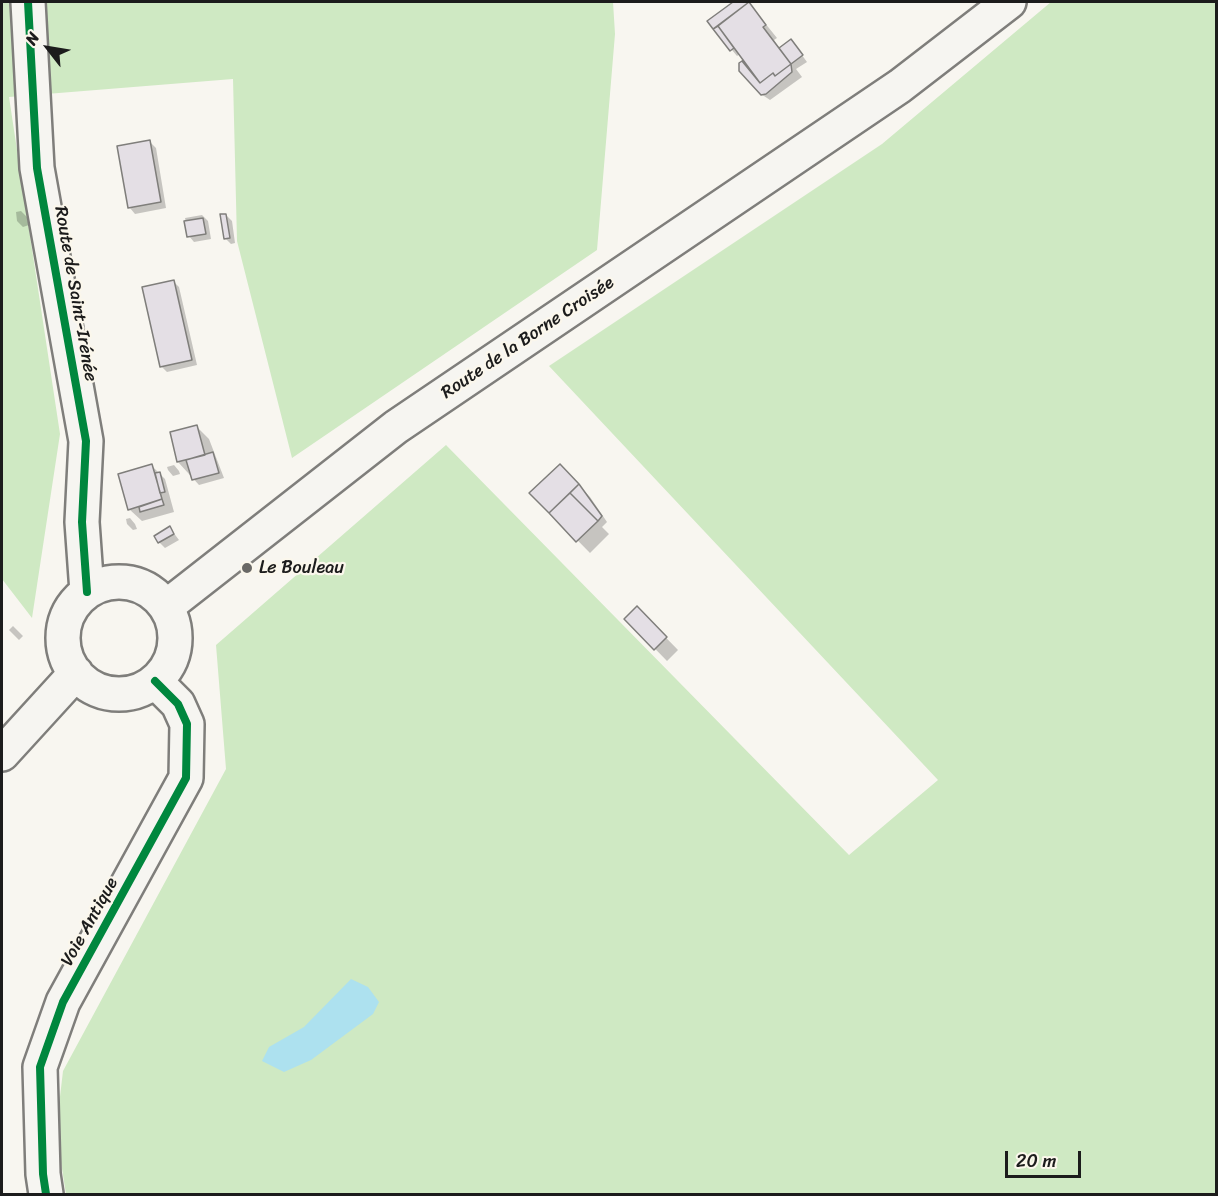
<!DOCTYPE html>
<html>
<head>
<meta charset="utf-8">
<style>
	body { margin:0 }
	#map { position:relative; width:1218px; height:1196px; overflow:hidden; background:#f8f6f0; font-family:Sriracha,sans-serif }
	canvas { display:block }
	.frame { position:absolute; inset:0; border:3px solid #1c1c1c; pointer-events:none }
	.north { position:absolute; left:18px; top:18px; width:60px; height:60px; -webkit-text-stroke:4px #fbf7ec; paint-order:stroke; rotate:301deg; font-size:16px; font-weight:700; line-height:24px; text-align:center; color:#1c1c1c }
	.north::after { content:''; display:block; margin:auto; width:21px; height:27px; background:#1c1c1c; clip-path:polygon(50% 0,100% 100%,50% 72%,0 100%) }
	.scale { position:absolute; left:1005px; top:1151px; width:76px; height:27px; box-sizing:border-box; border:3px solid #1c1c1c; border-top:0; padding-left:8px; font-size:18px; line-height:21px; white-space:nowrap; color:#1c1c1c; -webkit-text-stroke:4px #fbf7ec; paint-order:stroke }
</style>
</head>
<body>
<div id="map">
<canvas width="1218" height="1196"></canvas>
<div class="frame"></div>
<div class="north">N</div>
<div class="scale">20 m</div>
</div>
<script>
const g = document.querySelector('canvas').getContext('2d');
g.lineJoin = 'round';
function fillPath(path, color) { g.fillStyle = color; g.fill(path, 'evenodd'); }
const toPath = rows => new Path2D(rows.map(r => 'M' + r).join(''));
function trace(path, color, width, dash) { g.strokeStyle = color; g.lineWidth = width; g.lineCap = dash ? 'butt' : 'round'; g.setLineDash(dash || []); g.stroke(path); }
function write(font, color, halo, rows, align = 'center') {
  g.font = font + ' Sriracha,sans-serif'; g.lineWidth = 4.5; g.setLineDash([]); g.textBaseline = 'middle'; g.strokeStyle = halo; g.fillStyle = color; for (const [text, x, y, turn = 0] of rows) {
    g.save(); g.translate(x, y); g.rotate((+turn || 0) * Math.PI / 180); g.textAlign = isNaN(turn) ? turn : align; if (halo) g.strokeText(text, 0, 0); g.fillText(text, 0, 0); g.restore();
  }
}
fillPath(toPath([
	[2,2,613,2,615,34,597,250,292,458,237,241,233,79,9,97,60,434,32,618,2,579],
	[1051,2,1216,2,1216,1194,66,1194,56,1131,63,1071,226,769,216,645,446,445,849,855,938,780,549,366,882,144]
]), '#cfe9c3');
fillPath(toPath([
	[351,979,368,987,379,1002,373,1014,311,1060,284,1072,262,1061,269,1047,304,1027]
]), '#ade1ef');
fillPath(toPath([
	[735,2,748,2,777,38,774,40,780,49,796,47,807,62,796,69,802,77,770,100,758,92,741,71,742,63,751,69,740,54,737,56,732,50,709,21],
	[150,142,156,148,166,208,135,214,130,208,119,147],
	[21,211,27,217,29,225,23,227,17,221,16,212],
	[202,215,208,221,211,239,194,242,189,236,185,218],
	[226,215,232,221,235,243,231,244,225,238],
	[173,281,179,287,197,365,167,372,161,366],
	[197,427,209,439,224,478,199,485,178,462,171,433],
	[174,465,179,471,180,474,173,476,168,470,167,467],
	[152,466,165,479,174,512,142,521,129,509],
	[560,466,590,497,607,522,602,527,609,534,590,553,532,494],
	[130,518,135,524,137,529,133,530,127,524,126,519],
	[170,528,179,540,165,548,159,542],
	[637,608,678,650,667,661,626,619],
	[13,626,23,636,19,640,9,630]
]), '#0003');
const building = toPath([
	[733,2,749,2,713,29,707,21,733,2],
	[749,2,766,25,763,27,791,64,775,76,773,73,760,83,718,26,749,2],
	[718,26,734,48,730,51,713,29,718,26],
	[791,39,803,55,791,64,779,48,791,39],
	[742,61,760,83,773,73,775,76,791,64,792,72,766,94,761,95,739,71,739,63,742,61],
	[150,140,161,202,128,208,117,146,150,140],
	[220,214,226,214,230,238,224,239,220,214],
	[203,218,206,234,187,237,184,221,203,218],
	[174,280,192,360,160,367,142,287,174,280],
	[197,425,205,455,177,462,170,432,197,425],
	[213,452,219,473,192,480,186,460,213,452],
	[152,464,162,499,128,510,118,474,152,464],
	[560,464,579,484,549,513,529,493,560,464],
	[160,472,165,492,160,493,155,473,160,472],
	[579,484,602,516,598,521,570,493,579,484],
	[570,493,598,521,576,542,549,513,570,493],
	[162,499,164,505,140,512,139,507,162,499],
	[170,526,174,534,158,543,154,536,170,526],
	[637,606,667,637,654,650,624,619,637,606]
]);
fillPath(building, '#e4dfe5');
trace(building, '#7f7e7b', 1.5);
const secondary = toPath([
	[28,2,37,168,86,441,82,522,87,592],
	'63 638a56 56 0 1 1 112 0a56 56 0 1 1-112 0Z',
	[166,607,396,427,900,86,1009,2],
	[2,754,76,673],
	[46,1194,43,1174,40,1067,63,1002,186,778,187,724,178,704,155,681]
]);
trace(secondary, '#7f7e7b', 38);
trace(secondary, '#f6f5f1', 33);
trace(toPath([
	[28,2,37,168,86,441,82,522,87,592],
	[46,1194,43,1174,40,1067,63,1002,186,778,187,724,178,704,155,681]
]), '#00873e', 8);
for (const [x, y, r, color] of [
	[247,568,6,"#696866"]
]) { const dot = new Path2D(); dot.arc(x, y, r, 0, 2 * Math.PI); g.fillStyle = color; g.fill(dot); trace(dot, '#fbf7ec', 2); }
write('18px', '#1c1c1c', '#fbf7ec', [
	["Route de Saint-Irénée",75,294,80],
	["Route de la Borne Croisée",528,338,-34],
	["Voie Antique",90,922,-61]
]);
write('18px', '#1c1c1c', '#fbf7ec', [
	["Le Bouleau",259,568]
], 'left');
</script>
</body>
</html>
